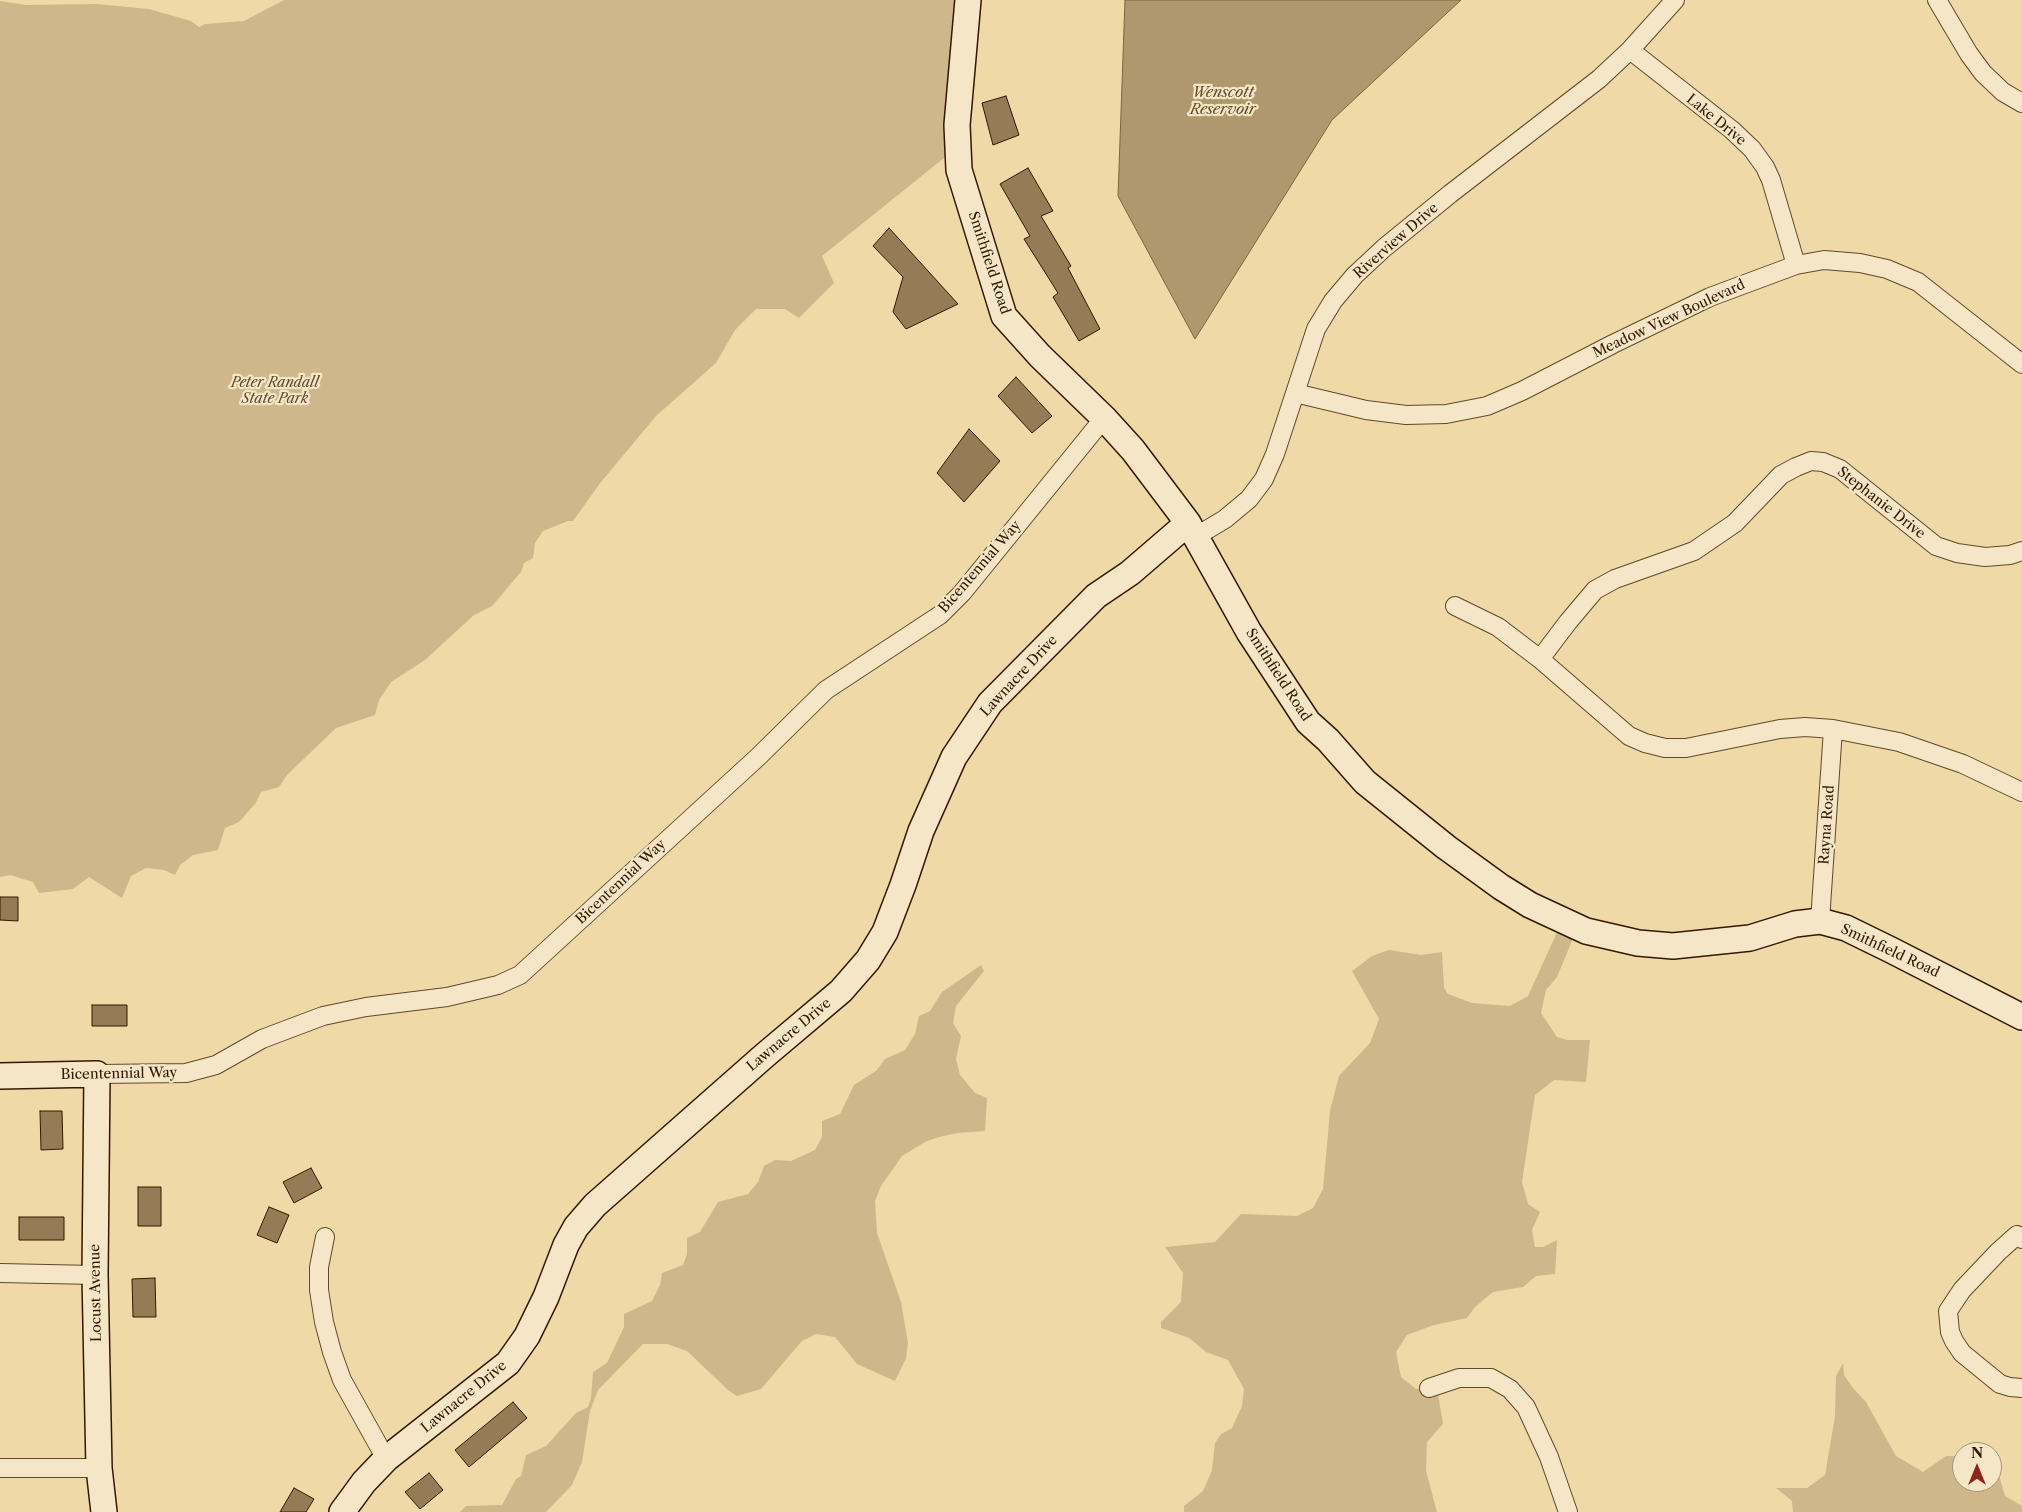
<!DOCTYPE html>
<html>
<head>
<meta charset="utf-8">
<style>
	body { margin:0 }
	#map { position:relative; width:2022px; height:1512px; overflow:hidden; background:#eed9a7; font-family:"Libre Caslon Text",serif }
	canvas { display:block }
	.north { position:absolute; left:1952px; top:1442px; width:50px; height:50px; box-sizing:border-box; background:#f4e6c6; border:1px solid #a79477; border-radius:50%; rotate:0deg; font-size:14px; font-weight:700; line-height:20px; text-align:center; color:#341800 }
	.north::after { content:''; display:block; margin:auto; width:18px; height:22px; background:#8f2418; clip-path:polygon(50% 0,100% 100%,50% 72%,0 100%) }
</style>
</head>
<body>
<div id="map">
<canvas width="2022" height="1512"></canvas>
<div class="north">N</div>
</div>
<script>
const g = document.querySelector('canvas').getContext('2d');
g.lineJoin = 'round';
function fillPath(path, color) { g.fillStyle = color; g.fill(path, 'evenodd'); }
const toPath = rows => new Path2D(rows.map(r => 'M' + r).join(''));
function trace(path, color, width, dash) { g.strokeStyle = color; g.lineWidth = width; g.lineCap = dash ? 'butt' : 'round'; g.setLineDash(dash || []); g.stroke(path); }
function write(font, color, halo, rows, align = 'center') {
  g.font = font + ' "Libre Caslon Text",serif'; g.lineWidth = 4.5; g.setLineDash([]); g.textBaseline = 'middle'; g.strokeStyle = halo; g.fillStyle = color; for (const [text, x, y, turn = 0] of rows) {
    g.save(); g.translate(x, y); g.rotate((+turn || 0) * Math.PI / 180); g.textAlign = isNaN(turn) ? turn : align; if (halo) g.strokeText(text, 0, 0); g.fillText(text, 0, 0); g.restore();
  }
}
fillPath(toPath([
	[284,0,967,0,949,154,822,256,834,283,799,318,785,309,756,309,735,330,716,363,656,416,601,482,573,521,568,521,543,531,535,543,533,558,524,563,521,572,492,606,474,615,425,660,391,682,379,700,375,715,336,728,287,775,279,787,261,792,255,804,239,822,225,828,218,850,193,855,180,865,175,875,164,870,146,868,131,876,122,898,89,877,73,889,39,893,33,882,10,875,0,877,0,1,26,5,97,4,149,9,191,21,199,27,205,24,244,21],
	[1559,928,1574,936,1557,977,1546,990,1541,1013,1557,1037,1567,1040,1590,1040,1586,1082,1554,1080,1535,1095,1522,1182,1528,1204,1540,1212,1532,1230,1535,1247,1543,1247,1557,1240,1555,1274,1536,1276,1523,1287,1493,1292,1475,1307,1467,1318,1434,1325,1407,1335,1396,1352,1401,1377,1416,1389,1437,1388,1443,1424,1427,1442,1426,1471,1437,1512,1184,1512,1184,1506,1203,1491,1212,1470,1215,1443,1221,1434,1232,1428,1242,1406,1244,1389,1228,1360,1206,1352,1189,1338,1161,1328,1161,1322,1181,1302,1183,1273,1165,1247,1215,1242,1241,1214,1297,1216,1313,1208,1323,1189,1330,1111,1339,1076,1370,1043,1379,1019,1352,971,1372,956,1389,950,1421,955,1442,952,1444,988,1448,994,1472,1003,1510,1006,1528,996],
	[981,965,984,971,956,1006,953,1023,961,1036,956,1059,960,1075,975,1093,987,1098,985,1131,957,1133,939,1137,925,1142,902,1156,881,1186,875,1201,877,1233,901,1302,908,1343,906,1358,895,1381,857,1364,835,1337,816,1334,802,1341,761,1389,737,1396,728,1390,687,1351,667,1344,643,1344,598,1390,590,1411,582,1462,572,1485,546,1512,460,1512,466,1506,502,1505,516,1479,521,1476,526,1455,546,1446,576,1413,588,1407,591,1398,593,1372,607,1363,624,1327,624,1314,652,1301,660,1285,662,1273,683,1265,687,1254,687,1238,700,1232,718,1202,748,1194,758,1182,764,1166,775,1160,791,1161,815,1150,822,1137,822,1121,840,1114,854,1085,876,1071,885,1059,905,1050,915,1034,919,1016,930,1011,942,992],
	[1843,1363,1844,1375,1853,1388,1866,1402,1896,1456,1923,1472,1946,1456,1962,1456,1962,1482,1992,1482,1992,1468,1998,1472,2005,1496,2022,1506,2022,1512,1793,1512,1792,1501,1776,1488,1807,1488,1825,1475,1835,1416,1836,1376]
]), '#ceb88b');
const water = toPath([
	[1125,0,1461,0,1332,120,1195,339,1118,196,1125,0]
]);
fillPath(water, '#af976e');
trace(water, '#7e6442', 1);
const building = toPath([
	[1006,96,1019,135,993,145,982,103,1006,96],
	[1028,168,1053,211,1041,216,1071,266,1068,268,1100,329,1079,341,1053,297,1058,293,1024,239,1030,236,1000,184,1028,168],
	[889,228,958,304,906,329,893,312,903,277,873,246,889,228],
	[1016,377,1052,416,1032,433,998,396,1016,377],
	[969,429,1000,461,964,502,937,473,969,429],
	[0,897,18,897,18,921,0,920,0,897],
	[92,1005,127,1005,127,1026,92,1026,92,1005],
	[40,1111,62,1111,63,1149,41,1150,40,1111],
	[311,1168,322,1188,294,1203,283,1182,311,1168],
	[138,1187,161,1187,161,1226,138,1226,138,1187],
	[269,1207,289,1215,277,1243,257,1235,269,1207],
	[19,1217,64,1217,64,1240,19,1240,19,1217],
	[155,1278,156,1317,133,1317,132,1279,155,1278],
	[513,1402,527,1418,469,1467,455,1450,513,1402],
	[429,1473,443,1490,420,1509,405,1492,429,1473],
	[294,1488,314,1499,306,1512,280,1512,294,1488]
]);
fillPath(building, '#957c57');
trace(building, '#341800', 1);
const street = toPath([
	[1937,0,1969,54,1983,73,2003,92,2022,103],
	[1630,50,1732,130,1752,149,1765,167,1771,180,1796,265],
	[1295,393,1366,410,1406,415,1446,414,1487,406,1522,391,1613,344,1710,297,1796,265,1824,260,1860,263,1887,269,1918,282,2022,364],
	[1195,537,1225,519,1249,499,1264,479,1275,454,1316,329,1333,301,1355,275,1384,248,1450,194,1599,79,1630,50,1675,0],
	[1455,606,1498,627,1540,659,1629,736,1645,743,1665,748,1686,748,1780,729,1805,727,1833,729,1899,742,1963,764,2022,792],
	[1540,659,1568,622,1595,590,1615,579,1694,551,1735,523,1781,475,1796,467,1811,461,1823,462,1840,469,1936,546,1957,553,1985,557,2010,555,2022,551],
	[1820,921,1833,729],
	[97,1074,186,1073,216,1065,262,1039,323,1016,366,1007,447,997,498,985,520,975,758,757,826,690,940,615,962,593,1104,418],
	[325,1237,319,1267,319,1290,324,1322,332,1352,342,1380,386,1459],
	[2022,1239,2017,1235,1998,1252,1962,1290,1948,1311,1950,1332,1954,1341,1962,1353,2000,1384,2010,1387,2022,1388],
	[0,1273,95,1275],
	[1429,1388,1459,1378,1491,1378,1510,1389,1526,1407,1549,1457,1568,1512],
	[0,1468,99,1468]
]);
const secondary = toPath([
	[968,0,957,125,959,170,1004,316,1040,356,1104,418,1133,450,1188,523,1249,632,1308,722,1328,740,1365,782,1446,847,1501,887,1530,905,1586,931,1638,943,1673,946,1750,938,1795,924,1820,921,1846,928,1891,950,2022,1017],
	[0,1076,97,1074,95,1275,99,1468,104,1512],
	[342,1512,364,1482,386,1459,508,1363,527,1336,546,1297,566,1245,576,1227,595,1205,764,1056,841,991,868,960,885,932,903,885,921,831,954,757,990,703,1096,596,1130,573,1188,523]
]);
trace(street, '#62482a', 20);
trace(secondary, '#341800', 28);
trace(street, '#f4e6c6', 18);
trace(secondary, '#f4e6c6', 25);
write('14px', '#341800', '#f4e6c6', [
	["Lake Drive",1716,120,39],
	["Riverview Drive",1396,241,-41],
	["Smithfield Road",989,263,72],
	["Meadow View Boulevard",1669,319,-25],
	["Stephanie Drive",1881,503,38],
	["Bicentennial Way",980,567,-49],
	["Smithfield Road",1278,675,57],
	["Lawnacre Drive",1019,676,-47],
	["Rayna Road",1827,825,-86],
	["Bicentennial Way",621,882,-43],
	["Smithfield Road",1890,951,25],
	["Lawnacre Drive",789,1035,-40],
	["Bicentennial Way",119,1074,-1],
	["Locust Avenue",96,1293,-91],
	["Lawnacre Drive",464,1397,-39]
]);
write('italic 14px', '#62482a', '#f4e6c6', [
	["Peter Randall",275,383],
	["State Park",275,399]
]);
write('italic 15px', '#654b2c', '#f4e6c6', [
	["Wenscott",1223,93],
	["Reservoir",1223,110]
]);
</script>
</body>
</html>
